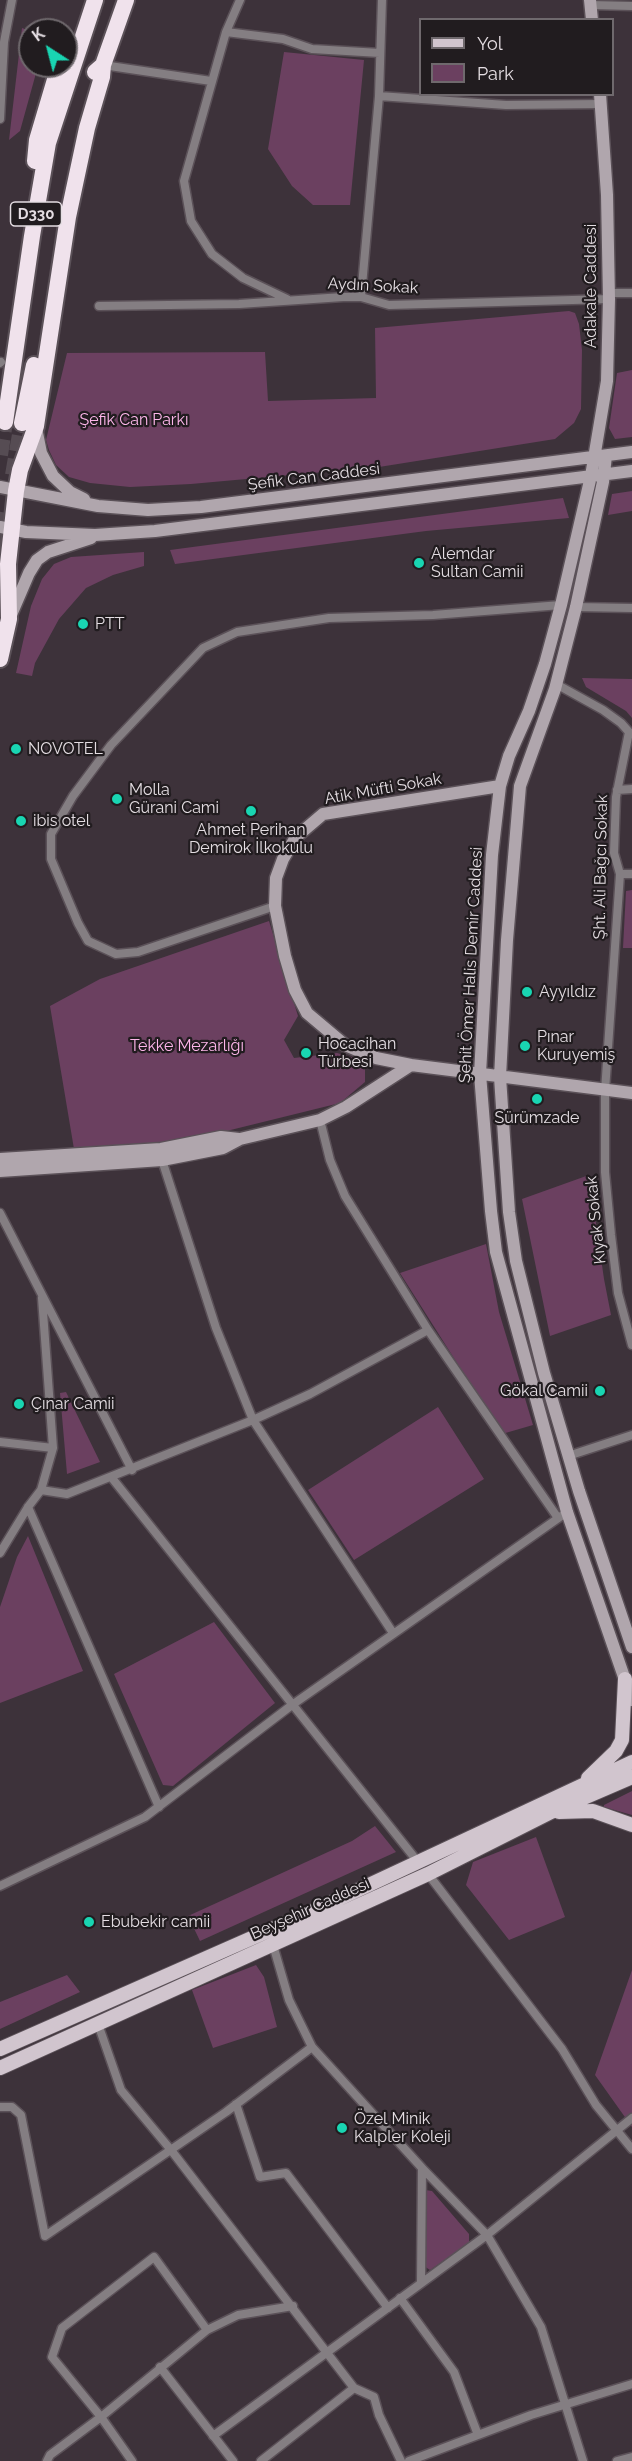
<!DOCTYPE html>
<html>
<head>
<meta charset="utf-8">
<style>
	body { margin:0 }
	#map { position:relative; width:632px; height:2461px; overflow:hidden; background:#3d323a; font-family:Raleway,sans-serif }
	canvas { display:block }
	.legend { position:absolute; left:419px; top:18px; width:195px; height:78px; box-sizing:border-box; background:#211c1f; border:2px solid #6f696d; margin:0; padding:8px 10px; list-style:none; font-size:18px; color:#e4dde2 }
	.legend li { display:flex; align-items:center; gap:12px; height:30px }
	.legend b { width:30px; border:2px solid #6f696d }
	.north { position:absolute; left:18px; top:18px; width:60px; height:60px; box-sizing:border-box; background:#211c1f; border:2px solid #6f696d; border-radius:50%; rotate:324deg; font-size:16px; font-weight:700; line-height:24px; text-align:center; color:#e4dde2 }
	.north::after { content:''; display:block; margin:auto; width:21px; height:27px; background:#19d5b2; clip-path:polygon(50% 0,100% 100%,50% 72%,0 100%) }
</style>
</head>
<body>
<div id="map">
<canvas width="632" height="2461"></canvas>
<ul class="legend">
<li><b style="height:8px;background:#d1c5ce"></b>Yol</li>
<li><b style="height:16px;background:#6b4060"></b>Park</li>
</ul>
<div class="north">K</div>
</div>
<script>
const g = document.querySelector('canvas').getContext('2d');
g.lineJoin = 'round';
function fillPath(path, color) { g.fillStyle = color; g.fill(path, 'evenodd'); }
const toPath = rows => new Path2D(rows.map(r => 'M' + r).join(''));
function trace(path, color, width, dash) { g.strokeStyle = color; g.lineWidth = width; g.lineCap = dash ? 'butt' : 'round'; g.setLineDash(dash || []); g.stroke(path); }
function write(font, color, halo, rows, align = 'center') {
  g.font = font + ' Raleway,sans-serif'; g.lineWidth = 4.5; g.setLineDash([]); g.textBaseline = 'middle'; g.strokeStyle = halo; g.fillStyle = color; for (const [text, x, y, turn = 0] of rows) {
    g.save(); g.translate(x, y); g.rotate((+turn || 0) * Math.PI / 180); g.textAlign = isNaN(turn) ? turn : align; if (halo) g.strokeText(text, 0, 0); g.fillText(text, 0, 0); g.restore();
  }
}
fillPath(toPath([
	[22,28,30,31,30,66,38,66,20,131,9,140],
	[284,52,364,60,350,205,313,205,292,186,268,149],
	[569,311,575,313,579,324,582,350,581,409,574,423,555,439,379,467,191,484,130,487,90,483,69,477,56,465,49,450,46,440,67,353,265,352,268,401,376,398,375,328],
	[632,370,632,437,615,439,609,428,617,373],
	[632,491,632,511,608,515,612,494],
	[563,498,569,518,426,531,175,564,170,550],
	[144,552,144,566,113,575,86,588,59,619,35,663,32,676,16,673,31,606,42,579,54,564,71,557],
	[582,678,632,679,632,718,626,711,586,687],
	[632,890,632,948,623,948,626,891],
	[269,921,298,1016,284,1040,294,1058,337,1053,365,1061,365,1082,340,1103,186,1141,74,1149,50,1006,100,979],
	[589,1175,604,1279,611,1315,550,1336,522,1199],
	[486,1244,499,1312,533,1425,502,1434,400,1273],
	[66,1392,100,1462,67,1474,60,1393],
	[438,1407,484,1479,354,1560,308,1490],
	[28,1536,83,1671,0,1703,0,1607,17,1557],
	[214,1622,275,1703,173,1786,163,1785,114,1674],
	[632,1791,632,1815,604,1807,604,1805],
	[375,1826,396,1852,200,1941,188,1916,352,1841],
	[536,1837,565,1917,509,1940,466,1885,473,1862],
	[256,1965,264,1977,277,2027,213,2048,192,1990],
	[632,1970,632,2127,595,2075],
	[67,1975,80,1992,0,2029,0,2002],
	[425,2190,432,2191,469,2234,469,2243,430,2270,424,2266]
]), '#6b4060');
trace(toPath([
	[0,455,5,422],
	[13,475,22,423],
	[0,550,7,513]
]), '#564c53', 16, [16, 8]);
const street = toPath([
	[590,5,632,6],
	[226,32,240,0],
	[103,65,211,81],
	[379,96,506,105,602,104],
	[0,119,4,42,12,0],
	[609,293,632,293],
	[361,297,379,96,382,0],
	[287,299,243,278,212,254,191,221,184,181,226,32,283,39,312,49,380,53],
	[99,306,239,304,343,297,361,297,389,305,609,299],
	[0,363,1,362],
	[576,607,632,608],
	[556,684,603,710,621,723,629,732,616,797,614,853,620,874,605,1091,605,1172,611,1235,618,1293,632,1345],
	[617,790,632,789],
	[620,874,632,874],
	[275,906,138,952,116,954,88,941,78,923,51,859,51,834,73,796,111,745,203,648,237,632,329,618,433,615,561,605],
	[320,1120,330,1160,345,1196,428,1330,558,1518],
	[162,1160,216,1328,253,1420,393,1633],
	[0,1213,132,1470],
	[0,1442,53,1448],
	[568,1456,632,1435],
	[112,1478,418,1862],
	[41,1490,67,1494,253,1420,310,1394,428,1330],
	[28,1507,159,1807],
	[0,1553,28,1507,41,1490,53,1448,42,1298],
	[428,1874,562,2049,596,2105,632,2149],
	[0,1886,145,1817,292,1705,567,1512],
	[273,1945,289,2000,312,2047,422,2168,421,2282],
	[98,2024,121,2090,171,2150,354,2388,374,2397,379,2415,401,2461],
	[236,2104,260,2177,286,2173,388,2308],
	[0,2107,12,2107,21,2115,45,2236,226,2112,312,2047],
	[422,2168,487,2235,541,2327,583,2461],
	[400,2298,454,2372,478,2435],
	[160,2367,233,2461],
	[213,2436,487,2235,632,2118],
	[47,2461,50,2455,101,2417,207,2330,238,2315,293,2306],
	[132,2461,101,2417,52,2357,62,2328,154,2257,207,2330],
	[261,2461,354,2388],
	[409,2461,531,2415,632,2384],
	[617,2461,632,2457]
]);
const secondary = toPath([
	[590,0,592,20],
	[600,94,607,195,609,299,607,381,591,476,561,605,545,664,529,711,509,756,500,786,492,855,480,1074,491,1211,496,1252,567,1512,632,1700],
	[36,428,41,453,53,476,70,492,84,499],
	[606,456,603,482,576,607,555,689,520,786,507,940,500,1077,509,1212,516,1261,544,1373,579,1491,632,1647],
	[0,487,98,506,148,510,201,507,632,452],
	[0,527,26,532,95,535,155,531,632,471],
	[11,615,29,573,37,560,48,552,91,538],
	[411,1065,376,1058,345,1045,307,1013,295,990,285,956,275,906,276,878,283,859,296,837,323,814,500,786],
	[0,1159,161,1149,221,1137,239,1139],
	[0,1171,162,1160,223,1148,240,1139,320,1120,346,1107,411,1065,632,1093]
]);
const primary = toPath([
	[588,1778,616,1751,622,1740,625,1679],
	[559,1812,593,1811,632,1825],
	[0,2049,311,1912,632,1762],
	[0,2068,428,1874,551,1812,632,1777]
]);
const highway = toPath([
	[95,72,103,65,126,0],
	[35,161,37,140,59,66],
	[5,422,32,236,48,143,95,0],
	[22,423,34,365],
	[0,659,9,619,8,564,16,491,20,470,36,426,68,217,87,128,102,77,103,65]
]);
trace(street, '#5b5158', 11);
trace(secondary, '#5b5158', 15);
trace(primary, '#5b5158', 16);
trace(highway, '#5b5158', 20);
trace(street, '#847e82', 8);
trace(secondary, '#b0a6ad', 12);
trace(primary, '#d1c5ce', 14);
trace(highway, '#f0e2ec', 16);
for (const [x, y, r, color] of [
	[419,563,6,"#19d5b2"],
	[83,624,6,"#19d5b2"],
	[16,749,6,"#19d5b2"],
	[117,799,6,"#19d5b2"],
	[251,811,6,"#19d5b2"],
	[21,821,6,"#19d5b2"],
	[527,992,6,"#19d5b2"],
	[525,1046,6,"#19d5b2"],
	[306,1053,6,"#19d5b2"],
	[537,1099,6,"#19d5b2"],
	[600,1391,6,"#19d5b2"],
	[19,1404,6,"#19d5b2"],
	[89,1922,6,"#19d5b2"],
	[342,2128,6,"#19d5b2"]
]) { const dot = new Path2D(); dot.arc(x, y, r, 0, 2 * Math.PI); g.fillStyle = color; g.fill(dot); trace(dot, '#211c1f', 2); }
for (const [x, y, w] of [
	[36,214,51]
]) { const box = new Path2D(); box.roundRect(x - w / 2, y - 12, w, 24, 4.5); g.fillStyle = '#211c1f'; g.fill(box); trace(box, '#e4dde2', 1.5); }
write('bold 15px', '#e4dde2', null, [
	["D330",36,214]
]);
write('16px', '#e4dde2', '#211c1f', [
	["Aydın Sokak",373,286,3],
	["Adakale Caddesi",591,286,-90],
	["Şefik Can Caddesi",314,477,-7],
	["Atik Müfti Sokak",383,789,-10],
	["Şht. Ali Bağcı Sokak",601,867,-89],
	["Şehit Ömer Halis Demir Caddesi",471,965,-87],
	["Kıyak Sokak",596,1220,-96],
	["Beyşehir Caddesi",310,1909,-24]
]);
write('16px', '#feb6eb', '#211c1f', [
	["Şefik Can Parkı",134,420],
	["Tekke Mezarlığı",187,1046]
]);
write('16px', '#e4dde2', '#211c1f', [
	["Alemdar",431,554],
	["Sultan Camii",431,572],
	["PTT",95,624],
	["NOVOTEL",28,749],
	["Molla",129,790],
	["Gürani Cami",129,808],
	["ibis otel",33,821],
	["Ahmet Perihan",251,830,"center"],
	["Demirok İlkokulu",251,848,"center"],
	["Ayyıldız",539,992],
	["Pınar",537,1037],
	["Kuruyemiş",537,1055],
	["Hocacihan",318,1044],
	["Türbesi",318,1062],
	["Sürümzade",537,1118,"center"],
	["Gökal Camii",588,1391,"right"],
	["Çınar Camii",31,1404],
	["Ebubekir camii",101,1922],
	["Özel Minik",354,2119],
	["Kalpler Koleji",354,2137]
], 'left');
</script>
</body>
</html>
